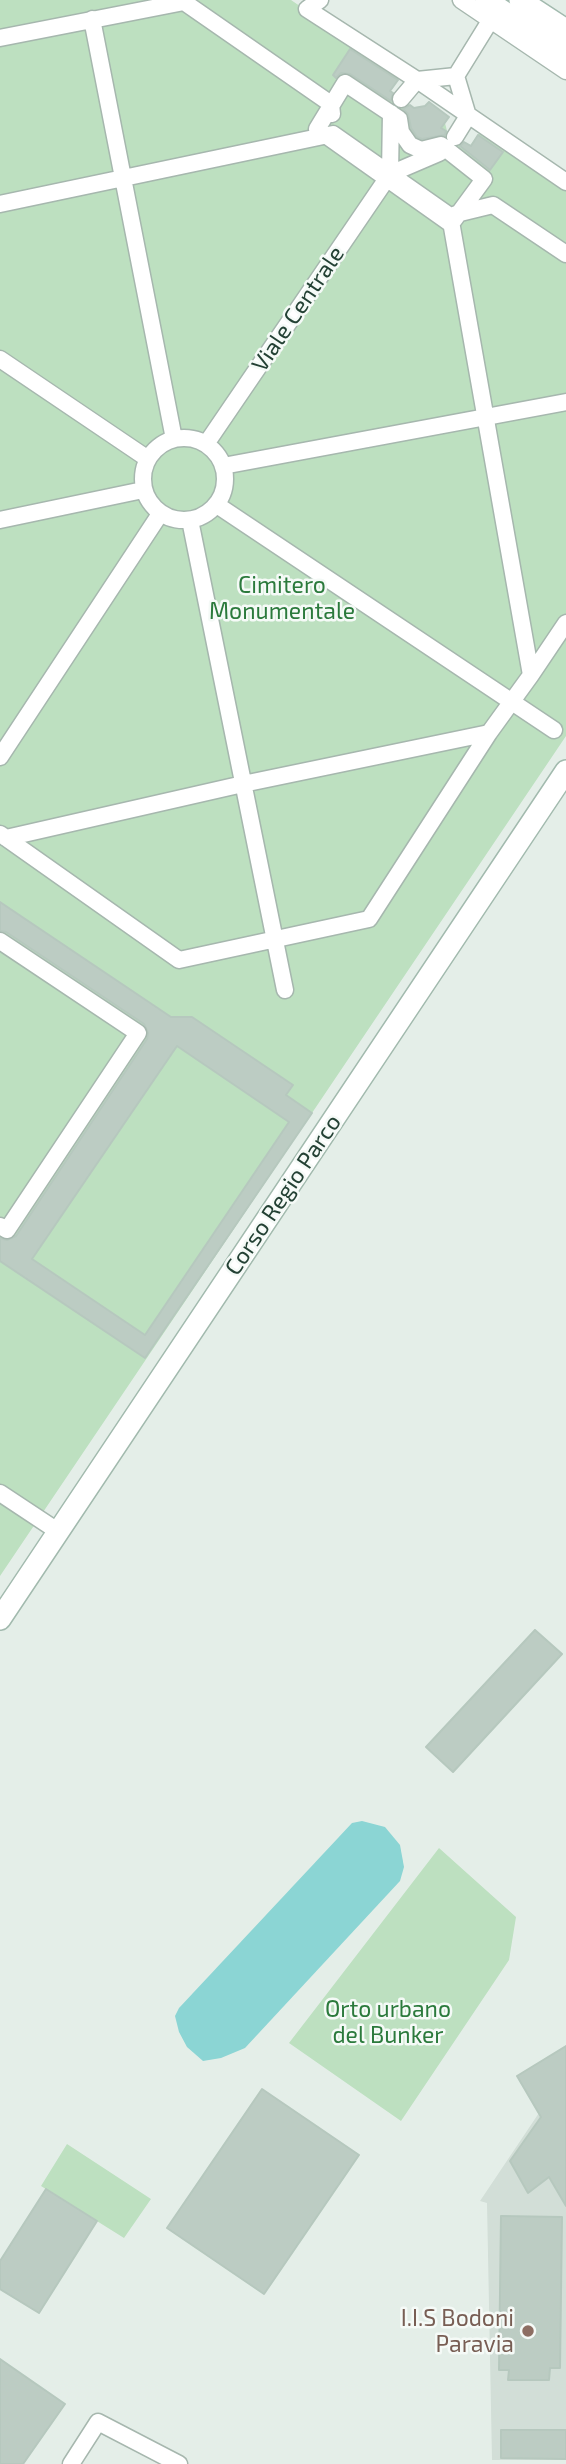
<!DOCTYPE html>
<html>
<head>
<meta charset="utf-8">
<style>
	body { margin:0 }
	canvas { display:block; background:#e4eee8 }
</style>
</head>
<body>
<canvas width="566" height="2464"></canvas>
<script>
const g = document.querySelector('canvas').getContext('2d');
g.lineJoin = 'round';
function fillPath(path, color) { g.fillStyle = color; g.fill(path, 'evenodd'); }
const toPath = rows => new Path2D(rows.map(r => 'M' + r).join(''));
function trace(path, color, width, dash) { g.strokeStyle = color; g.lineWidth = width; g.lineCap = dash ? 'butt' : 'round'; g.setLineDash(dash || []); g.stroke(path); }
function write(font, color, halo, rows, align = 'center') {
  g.font = font + ' "Exo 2",sans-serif'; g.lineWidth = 5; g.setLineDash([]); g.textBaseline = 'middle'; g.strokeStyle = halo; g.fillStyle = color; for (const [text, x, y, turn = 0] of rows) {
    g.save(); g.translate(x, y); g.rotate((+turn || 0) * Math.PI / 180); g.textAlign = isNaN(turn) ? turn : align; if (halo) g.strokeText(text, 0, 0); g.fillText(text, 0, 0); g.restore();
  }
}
fillPath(toPath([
	[566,2083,566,2460,492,2460,487,2203,480,2201,555,2089]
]), '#d2ded7');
fillPath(toPath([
	[0,0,291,0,401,75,390,92,414,108,424,108,429,102,449,117,445,123,447,131,469,147,484,127,566,183,566,736,0,1576],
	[439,1848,516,1917,509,1960,401,2121,289,2043],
	[67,2144,151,2199,124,2238,41,2186]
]), '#bde0c0');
fillPath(toPath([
	[362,1821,385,1827,400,1845,404,1867,400,1881,245,2048,221,2058,203,2061,187,2047,179,2032,175,2016,179,2008,352,1823]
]), '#8bd5d4');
const building = toPath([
	[350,49,398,80,390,91,393,93,391,101,350,74,341,73,336,78,333,75,350,49],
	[429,102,449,117,441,128,446,131,445,135,422,139,417,137,411,128,408,114,403,109,410,105,414,108,425,106,429,102],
	[478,135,503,152,490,170,460,146,464,142,471,146,478,135],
	[0,902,171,1017,192,1017,293,1085,286,1095,312,1113,145,1358,0,1261,0,1238,7,1240,16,1236,147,1039,148,1033,144,1024,6,932,0,931,0,902],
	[177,1046,289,1122,145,1335,32,1259,177,1046],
	[535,1630,562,1654,453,1772,426,1747,535,1630],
	[566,2046,566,2206,549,2177,528,2193,510,2161,541,2117,517,2076,566,2046],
	[262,2089,359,2155,264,2294,167,2228,262,2089],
	[46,2189,97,2221,39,2313,0,2289,0,2261,46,2189],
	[501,2216,562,2217,560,2368,550,2368,549,2380,508,2380,509,2370,499,2370,501,2216],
	[0,2359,65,2404,23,2464,0,2464,0,2359],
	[501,2430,566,2430,566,2459,501,2458,501,2430]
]);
fillPath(building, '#bcccc3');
trace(building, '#b6c8be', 2);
const street = toPath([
	[320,0,307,9,417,80,566,182],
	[461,0,566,71],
	[92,19,174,439],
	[0,38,184,2,331,104,332,114],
	[345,83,399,119,401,132,410,145,421,150,441,145,484,179,451,224,317,129,345,83],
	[401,99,417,80,456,76,498,8],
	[455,137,468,116,456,76],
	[390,174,439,153],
	[390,174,391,113],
	[0,204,333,134,450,216,531,675,489,733,243,784,6,838,0,834],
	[456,214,493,205,566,254],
	[0,359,148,459],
	'143 479a41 41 0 1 1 82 0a41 41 0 1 1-82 0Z',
	[206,444,390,174],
	[223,466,566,402],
	[217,505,554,730],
	[0,520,143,490],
	[190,520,285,990],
	[531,675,566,623],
	[0,757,160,514],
	[6,838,179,960,318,930,369,919,489,733],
	[0,941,138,1033,7,1230,0,1226],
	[0,1493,59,1532],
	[71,2464,98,2422,179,2464]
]);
const secondary = toPath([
	[486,0,566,53],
	[520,0,566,30],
	[0,1619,566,771]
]);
trace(street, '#a6b7ae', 19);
trace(secondary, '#a2baae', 24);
trace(street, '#fff', 16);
trace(secondary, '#fff', 21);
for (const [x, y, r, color] of [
	[528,2331,7,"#8d6e63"]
]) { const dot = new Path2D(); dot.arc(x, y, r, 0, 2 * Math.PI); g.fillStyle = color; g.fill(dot); trace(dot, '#f5faf7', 2.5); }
write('23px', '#234134', '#f5faf7', [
	["Viale Centrale",298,309,-56],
	["Corso Regio Parco",283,1195,-56]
]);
write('23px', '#2b7a3c', '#f5faf7', [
	["Cimitero",282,585],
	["Monumentale",282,611],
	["Orto urbano",388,2009],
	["del Bunker",388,2035]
]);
write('23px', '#785e54', '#f5faf7', [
	["I.I.S Bodoni",514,2318],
	["Paravia",514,2344]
], 'right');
</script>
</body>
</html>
